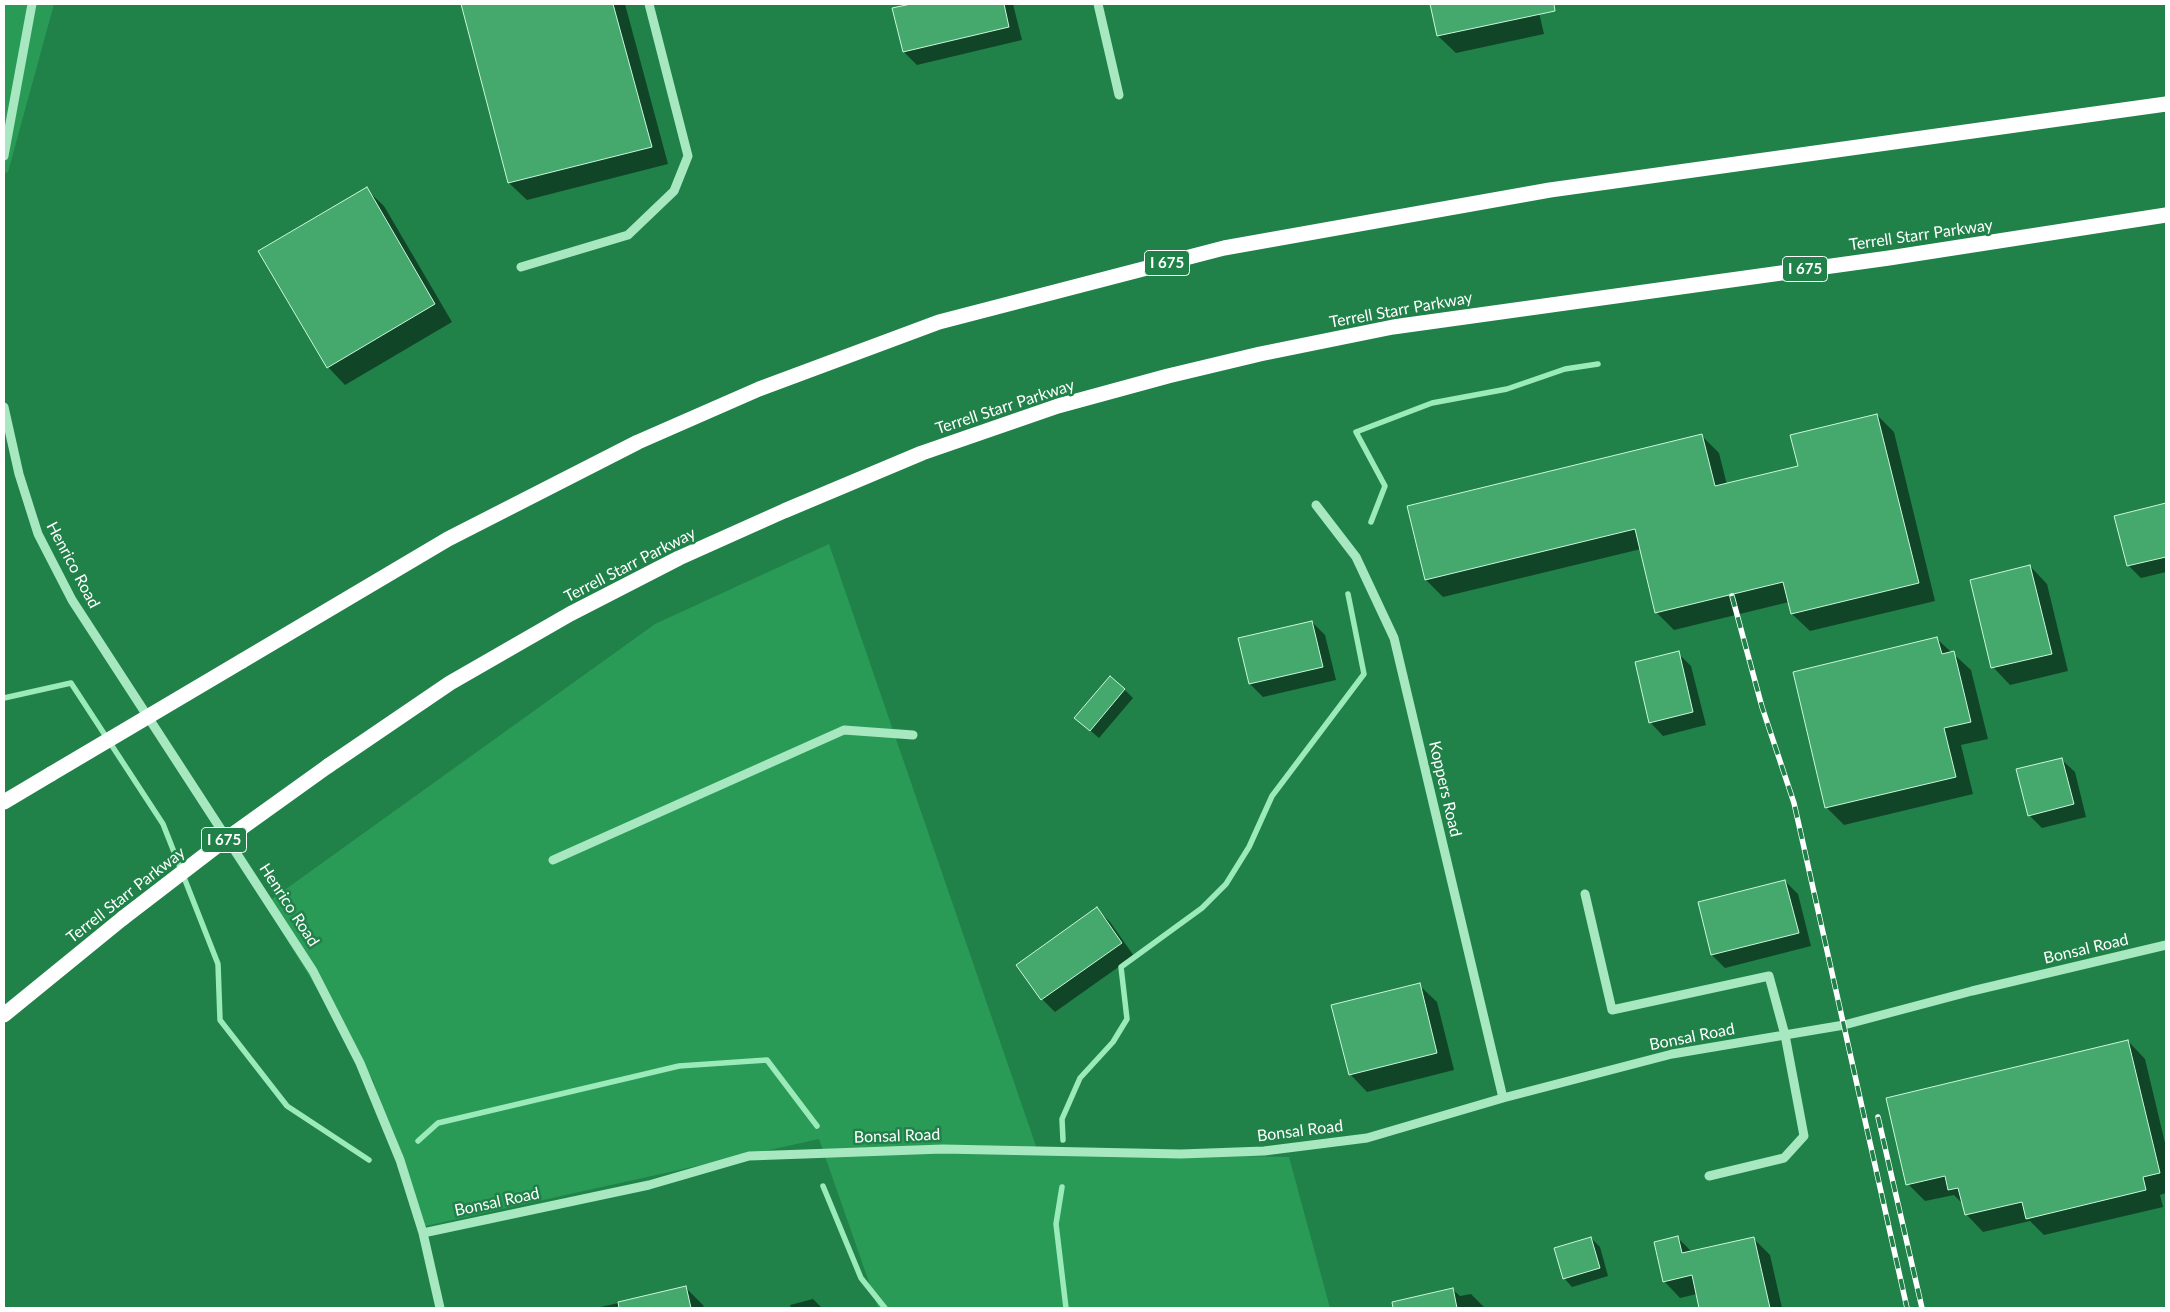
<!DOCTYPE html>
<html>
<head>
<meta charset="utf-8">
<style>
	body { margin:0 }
	#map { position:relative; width:2170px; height:1312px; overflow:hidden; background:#208249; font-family:Lato,sans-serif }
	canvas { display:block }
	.frame { position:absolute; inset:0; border:5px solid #fff; pointer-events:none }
</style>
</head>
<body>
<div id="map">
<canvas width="2170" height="1312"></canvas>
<div class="frame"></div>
</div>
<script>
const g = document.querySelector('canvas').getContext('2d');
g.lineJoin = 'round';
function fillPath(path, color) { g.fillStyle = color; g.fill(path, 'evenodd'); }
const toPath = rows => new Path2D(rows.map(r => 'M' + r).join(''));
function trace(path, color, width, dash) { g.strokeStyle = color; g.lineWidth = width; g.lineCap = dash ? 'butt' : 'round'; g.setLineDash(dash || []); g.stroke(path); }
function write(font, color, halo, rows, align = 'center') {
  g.font = font + ' Lato,sans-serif'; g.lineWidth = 5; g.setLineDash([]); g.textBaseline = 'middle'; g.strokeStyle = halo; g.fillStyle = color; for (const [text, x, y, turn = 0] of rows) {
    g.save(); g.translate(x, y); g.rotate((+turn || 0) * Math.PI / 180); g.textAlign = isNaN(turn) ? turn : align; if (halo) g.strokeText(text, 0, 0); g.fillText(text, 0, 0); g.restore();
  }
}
fillPath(toPath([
	[4,4,54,4,8,172,4,173],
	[829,544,1038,1152,1289,1157,1330,1308,878,1308,819,1139,421,1227,373,1080,265,904,655,624]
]), '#2a9a57');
fillPath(toPath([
	[463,4,625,4,668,164,527,200,509,183],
	[917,4,1013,4,1022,40,917,65,904,52,894,9],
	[1431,4,1537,4,1544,34,1456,53,1438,36],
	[366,189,384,206,452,322,345,385,328,367],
	[1877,415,1894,432,1935,601,1810,631,1792,614,1789,602,1674,630,1657,613,1641,549,1443,597,1426,580,1702,436,1719,453,1727,485,1799,467],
	[2166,504,2166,572,2141,578,2128,565,2116,517],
	[2030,566,2047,584,2068,671,2010,685,1993,667],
	[1312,622,1325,635,1336,680,1263,697,1250,684],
	[1937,639,1971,670,1988,739,1961,745,1973,794,1844,825,1827,808],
	[1678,653,1691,666,1706,725,1663,736,1650,722],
	[1124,689,1133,698,1099,738,1085,726],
	[2061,759,2075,772,2086,817,2042,828,2029,815],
	[1785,881,1798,894,1811,946,1725,968,1712,955],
	[1097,909,1110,922,1134,956,1055,1012,1042,999],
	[1419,985,1437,1002,1454,1070,1367,1092,1350,1074],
	[2128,1041,2145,1059,2166,1147,2166,1193,2160,1195,2163,1207,2044,1235,2030,1221,1983,1232,1966,1214,1963,1204,1954,1195,1925,1201,1908,1184],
	[1591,1238,1600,1247,1608,1276,1572,1287,1564,1278],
	[1678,1238,1692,1252,1754,1239,1770,1255,1782,1308,1700,1308,1697,1294,1680,1298,1664,1281],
	[686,1288,703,1305,704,1308,596,1308],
	[1452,1289,1460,1296,1471,1294,1485,1308,1415,1308,1413,1298],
	[813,1299,822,1308,791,1308,790,1305]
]), '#0007');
trace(toPath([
	[1371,522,1385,486,1356,432,1432,403,1507,389,1565,369,1598,364],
	[4,698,71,683,163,824,218,964,220,1020,287,1106,369,1160],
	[1063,1140,1062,1119,1080,1078,1113,1042,1127,1019,1121,967,1202,908,1226,884,1249,847,1272,796,1364,674,1348,594],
	[418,1141,438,1123,679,1066,767,1060,817,1126],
	[823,1186,861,1278,885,1308],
	[1062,1187,1056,1224,1066,1308]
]), '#9beab9', 5.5);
const building = toPath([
	[461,4,613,4,652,147,508,183,461,4],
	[911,4,1004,4,1009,27,903,52,892,8,911,4],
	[1430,4,1554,4,1555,11,1437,36,1430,4],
	[367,187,435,304,327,368,258,251,367,187],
	[1877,414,1919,583,1791,614,1783,582,1655,613,1635,529,1425,580,1407,506,1702,434,1715,486,1798,466,1790,435,1877,414],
	[2166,503,2166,557,2127,566,2114,516,2166,503],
	[2030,565,2052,654,1991,668,1970,580,2030,565],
	[1312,621,1323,667,1249,684,1238,638,1312,621],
	[1937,637,1942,654,1954,651,1971,722,1944,728,1956,777,1825,808,1793,672,1937,637],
	[1679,651,1693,712,1649,723,1635,662,1679,651],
	[1110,676,1125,689,1090,731,1074,718,1110,676],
	[2062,758,2074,804,2028,816,2016,769,2062,758],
	[1785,880,1799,933,1711,955,1698,902,1785,880],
	[1097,907,1122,943,1041,1000,1016,965,1097,907],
	[1420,983,1437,1053,1349,1075,1331,1005,1420,983],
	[2128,1040,2160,1173,2143,1177,2146,1190,2026,1219,2022,1202,1965,1215,1958,1188,1948,1190,1945,1176,1906,1185,1886,1098,2128,1040],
	[1678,1236,1682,1253,1754,1237,1770,1308,1699,1308,1692,1275,1663,1282,1654,1242,1678,1236],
	[1591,1237,1600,1268,1563,1279,1554,1248,1591,1237],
	[686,1286,691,1308,619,1308,618,1302,686,1286],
	[1453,1288,1457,1308,1393,1308,1392,1302,1453,1288]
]);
fillPath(building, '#45a96d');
trace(building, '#cbf6dc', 1);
trace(toPath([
	[1098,4,1119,95],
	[4,156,32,4],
	[521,267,628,235,674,191,688,156,649,4],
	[4,407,19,474,38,534,72,600,313,971,360,1063,400,1160,423,1233,440,1308],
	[1316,505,1356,557,1394,638,1503,1098],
	[553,860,844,730,913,735],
	[1585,894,1612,1010,1769,976,1785,1035,1804,1136,1784,1158,1709,1176],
	[423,1233,649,1185,749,1156,943,1149,1181,1154,1264,1151,1367,1138,1503,1098,1672,1054,1844,1025,1972,991,2166,945]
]), '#a7e8c1', 9);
trace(toPath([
	[242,661,448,539,638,442,759,389,939,322,1224,248,1550,190,2166,104],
	[328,766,450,683,570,614,679,558,784,511,922,453,1058,406,1168,376,1260,354,1393,327,1889,258,2166,215],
	[4,802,51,774],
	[4,1015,123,918]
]), '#fff', 15);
const rail = toPath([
	[1732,596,1762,707,1794,803,1907,1308],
	[1878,1117,1922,1308]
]);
trace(rail, '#fff', 5.5);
trace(rail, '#208249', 4, [11]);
trace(toPath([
	[51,774,242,661],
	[123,918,222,842,328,766]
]), '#fff', 15);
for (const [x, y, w] of [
	[1167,263,45],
	[1805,269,45],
	[224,840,45]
]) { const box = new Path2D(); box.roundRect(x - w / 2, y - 12.5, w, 25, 4); g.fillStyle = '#208249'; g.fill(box); trace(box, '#fff', 1); }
write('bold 15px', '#fff', null, [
	["I 675",1167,263],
	["I 675",1805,269],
	["I 675",224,840]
]);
write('16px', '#fff', '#208249', [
	["Terrell Starr Parkway",1921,235,-8],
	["Terrell Starr Parkway",1401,310,-10],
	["Terrell Starr Parkway",1005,407,-18],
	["Henrico Road",73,565,62],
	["Terrell Starr Parkway",630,565,-27],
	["Koppers Road",1445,789,77],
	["Terrell Starr Parkway",126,895,-38],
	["Henrico Road",289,905,57],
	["Bonsal Road",2086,949,-13],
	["Bonsal Road",1692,1037,-11],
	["Bonsal Road",1300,1131,-7],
	["Bonsal Road",897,1136,-2],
	["Bonsal Road",497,1202,-12]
]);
</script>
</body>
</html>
